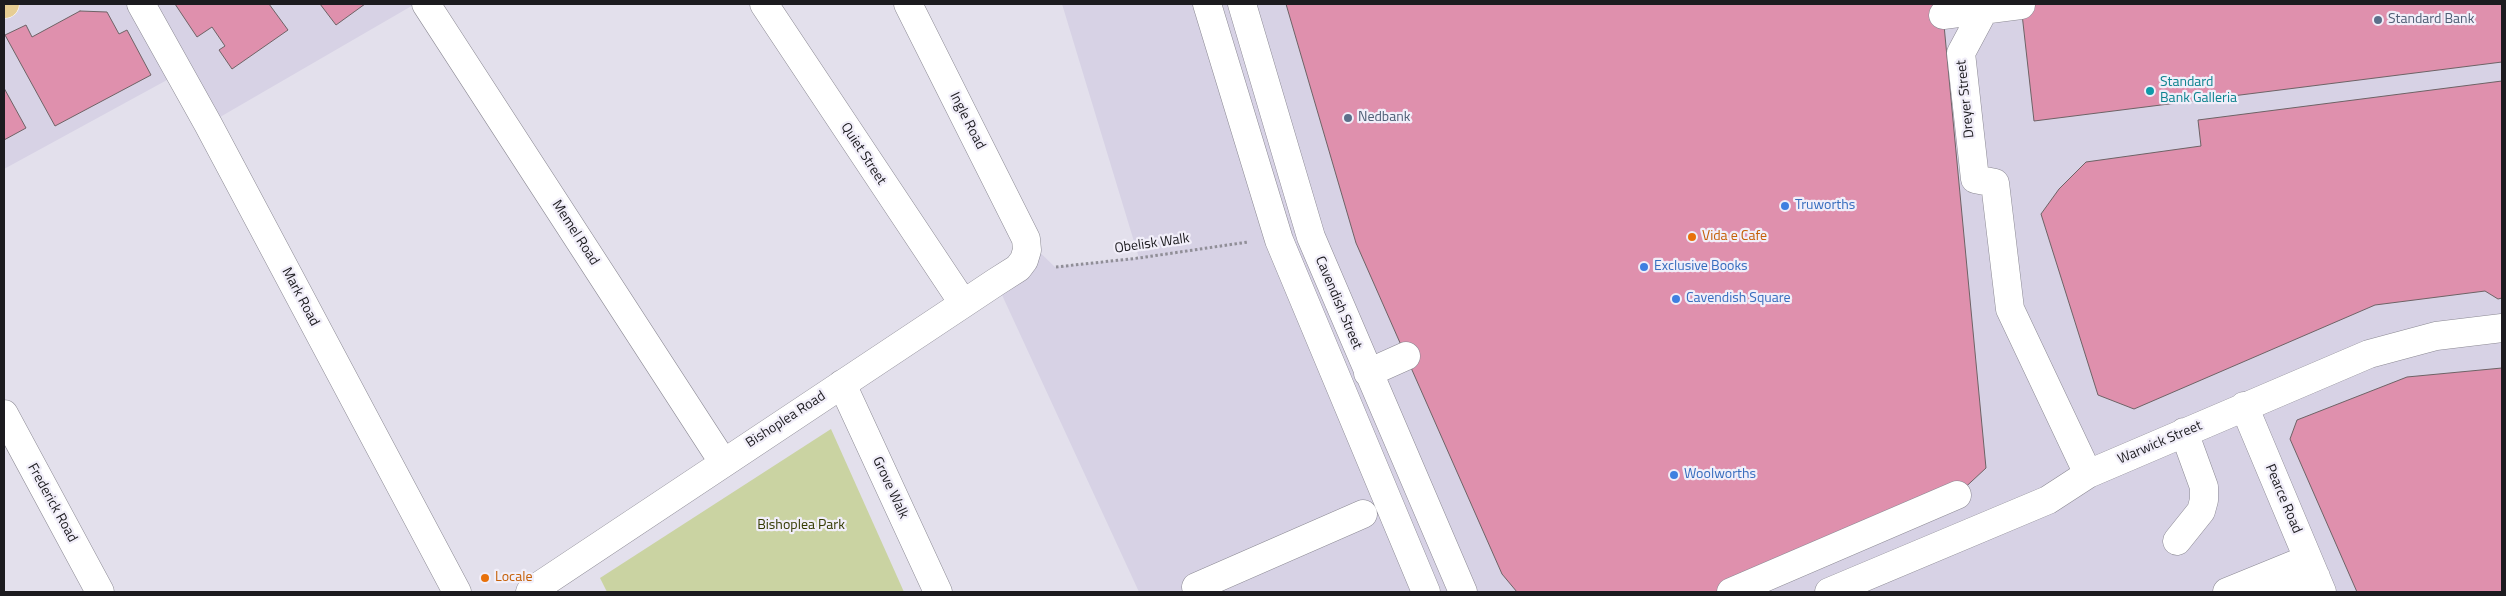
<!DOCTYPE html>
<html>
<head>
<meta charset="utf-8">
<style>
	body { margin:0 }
	#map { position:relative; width:2506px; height:596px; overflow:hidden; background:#e3e0ec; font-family:"Titillium Web",sans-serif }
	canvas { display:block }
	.frame { position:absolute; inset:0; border:5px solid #1c1b1f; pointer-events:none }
</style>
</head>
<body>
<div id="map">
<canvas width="2506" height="596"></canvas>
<div class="frame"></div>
</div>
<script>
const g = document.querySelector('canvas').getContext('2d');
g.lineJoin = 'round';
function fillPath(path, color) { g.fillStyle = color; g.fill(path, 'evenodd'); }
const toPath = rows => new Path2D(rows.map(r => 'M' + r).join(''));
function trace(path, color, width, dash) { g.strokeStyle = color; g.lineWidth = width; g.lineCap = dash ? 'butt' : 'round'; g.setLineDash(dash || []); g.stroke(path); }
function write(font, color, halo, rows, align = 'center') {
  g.font = font + ' "Titillium Web",sans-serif'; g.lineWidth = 4.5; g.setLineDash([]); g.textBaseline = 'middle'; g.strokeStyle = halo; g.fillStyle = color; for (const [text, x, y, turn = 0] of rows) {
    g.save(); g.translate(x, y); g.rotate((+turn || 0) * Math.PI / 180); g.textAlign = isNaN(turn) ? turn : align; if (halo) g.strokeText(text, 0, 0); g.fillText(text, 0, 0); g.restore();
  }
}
fillPath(toPath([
	[4,4,415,4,208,124,178,74,4,169],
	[1062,4,2502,4,2502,592,1139,592,996,282,1026,239,1055,267,1139,258]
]), '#d7d2e5');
fillPath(toPath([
	[831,429,904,592,607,592,600,578]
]), '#cad3a2');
const building = toPath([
	[175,4,269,4,288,30,232,69,219,50,225,46,212,27,197,37,175,4],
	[320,4,365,4,336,25,320,4],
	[1286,4,1942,4,1986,468,1957,495,1722,592,1517,592,1502,574,1356,243,1286,4],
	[2033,4,2502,4,2502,62,2034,121,2021,5,2033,4],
	[80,11,107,12,119,34,127,30,151,75,55,126,5,35,26,25,32,37,80,11],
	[2502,81,2502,298,2498,299,2485,291,2375,305,2134,409,2098,395,2041,214,2059,189,2086,162,2201,146,2198,120,2502,81],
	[4,88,26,128,4,140,4,88],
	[2502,368,2502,592,2357,592,2290,439,2297,420,2407,377,2502,368]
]);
fillPath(building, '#df90ad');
trace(building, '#6e6366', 1);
const minor = toPath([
	[141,4,208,124,457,592],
	[426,4,723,462],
	[764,4,963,303],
	[1207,4,1279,240,1426,592],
	[1242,4,1311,237,1463,592],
	[1983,4,1984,10,1961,53,1975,179,1995,183,2010,309,2088,474],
	[1943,15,2021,5],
	[1368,373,1406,356],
	[842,384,938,592],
	[2244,406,2322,592],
	[4,414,100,592],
	[2177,541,2201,511,2204,500,2204,487,2184,432],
	[1196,587,1363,514],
	[530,592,996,282,1018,268,1024,260,1027,250,1026,239,908,4],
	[1731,592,1957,495],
	[1829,592,2048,500,2088,474,2369,354,2436,336,2502,328],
	[2227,592,2308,559],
	[2276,592,2316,577]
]);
const major = toPath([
	[4,4,5,4]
]);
trace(minor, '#8b8993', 29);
trace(major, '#fff', 29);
trace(toPath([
	[1056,267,1139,258,1248,242]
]), '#908e97', 3, [2.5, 2.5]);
trace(minor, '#fff', 28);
trace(major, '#e6cd93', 28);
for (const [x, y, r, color] of [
	[2378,20,5,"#5c6f8a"],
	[2150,91,5,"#0f9aa8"],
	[1348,118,5,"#5c6f8a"],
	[1785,206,5,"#3f7fe0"],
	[1692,237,5,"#e8710a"],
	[1644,267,5,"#3f7fe0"],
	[1676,299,5,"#3f7fe0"],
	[1674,475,5,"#3f7fe0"],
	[485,578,5,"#e8710a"]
]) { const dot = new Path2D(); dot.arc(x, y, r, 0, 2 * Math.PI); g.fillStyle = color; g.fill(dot); trace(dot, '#f1eef9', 2); }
write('14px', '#4e5e75', '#f1eef9', [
	["Standard Bank",2388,20],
	["Nedbank",1358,118]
], 'left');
write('14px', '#0d838f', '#f1eef9', [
	["Standard",2160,83],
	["Bank Galleria",2160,99]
], 'left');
write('14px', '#1c1b1f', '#f1eef9', [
	["Dreyer Street",1966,99,-96],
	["Ingle Road",967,121,63],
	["Quiet Street",863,154,57],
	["Memel Road",575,233,57],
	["Obelisk Walk",1152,244,-8],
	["Mark Road",300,297,62],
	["Cavendish Street",1338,303,67],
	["Bishoplea Road",786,420,-33],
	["Warwick Street",2160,443,-23],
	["Grove Walk",890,488,65],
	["Pearce Road",2283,499,67],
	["Frederick Road",52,503,61]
]);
write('14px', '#366cbe', '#f1eef9', [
	["Truworths",1795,206],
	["Exclusive Books",1654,267],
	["Cavendish Square",1686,299],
	["Woolworths",1684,475]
], 'left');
write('14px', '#c56008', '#f1eef9', [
	["Vida e Cafe",1702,237],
	["Locale",495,578]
], 'left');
write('14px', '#333a00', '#f1eef9', [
	["Bishoplea Park",801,526]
]);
</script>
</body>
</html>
